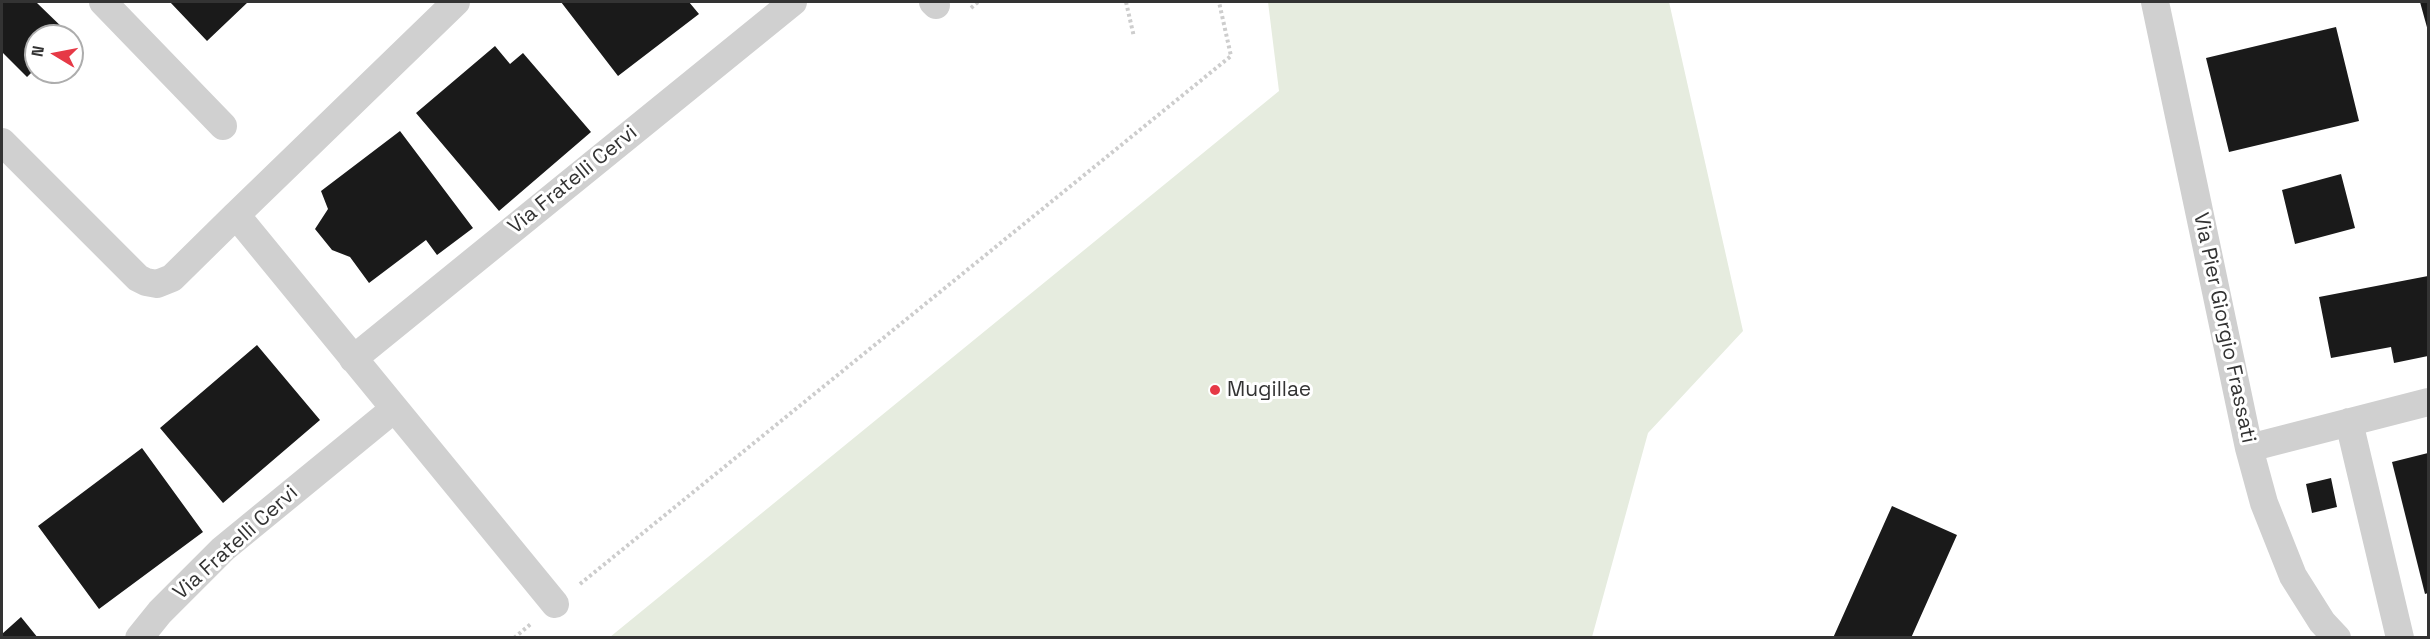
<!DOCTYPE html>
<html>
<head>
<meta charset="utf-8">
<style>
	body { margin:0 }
	#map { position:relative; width:2430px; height:639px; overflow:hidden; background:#fff; font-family:"Space Grotesk",sans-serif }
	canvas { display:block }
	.frame { position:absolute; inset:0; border:3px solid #333; pointer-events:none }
	.north { position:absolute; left:24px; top:24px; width:60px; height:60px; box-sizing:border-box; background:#fff; border:2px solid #adadad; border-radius:50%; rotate:280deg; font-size:16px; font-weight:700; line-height:24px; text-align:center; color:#333 }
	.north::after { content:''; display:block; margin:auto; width:21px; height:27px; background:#e63946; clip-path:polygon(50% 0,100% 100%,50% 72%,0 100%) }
</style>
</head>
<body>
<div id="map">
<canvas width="2430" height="639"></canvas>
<div class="frame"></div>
<div class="north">N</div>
</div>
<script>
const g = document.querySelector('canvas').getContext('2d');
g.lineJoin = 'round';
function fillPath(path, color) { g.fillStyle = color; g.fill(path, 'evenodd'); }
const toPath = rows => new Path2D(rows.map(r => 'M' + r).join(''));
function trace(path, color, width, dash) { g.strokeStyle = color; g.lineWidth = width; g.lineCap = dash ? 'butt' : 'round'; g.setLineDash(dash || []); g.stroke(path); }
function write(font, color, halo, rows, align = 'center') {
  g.font = font + ' "Space Grotesk",sans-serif'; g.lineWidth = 6; g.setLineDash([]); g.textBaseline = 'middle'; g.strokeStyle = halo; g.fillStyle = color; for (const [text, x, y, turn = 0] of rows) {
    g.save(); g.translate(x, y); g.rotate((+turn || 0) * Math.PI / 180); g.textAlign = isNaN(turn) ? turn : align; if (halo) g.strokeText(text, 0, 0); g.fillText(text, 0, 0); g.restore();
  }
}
fillPath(toPath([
	[1268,2,1669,2,1743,331,1648,433,1592,637,610,637,1279,91]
]), '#e6ecdf');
fillPath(toPath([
	[2,2,36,2,69,34,36,36,36,68,27,77,2,52],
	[170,2,248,2,207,41],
	[561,2,689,2,699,14,618,76],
	[2420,2,2428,2,2428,31],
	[2336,27,2359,121,2229,152,2206,58],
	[495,46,510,64,523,53,591,132,499,211,416,113],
	[400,131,473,228,437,255,426,240,369,283,350,257,332,250,315,229,328,209,321,191],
	[2341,174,2355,228,2295,244,2282,190],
	[2428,276,2428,356,2394,363,2391,347,2331,358,2319,297],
	[257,345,320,420,223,503,160,428],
	[142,448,203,532,99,609,38,526],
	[2428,453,2428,593,2425,594,2392,462],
	[2331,478,2337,507,2312,513,2306,484],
	[1892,506,1957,535,1911,638,1833,638],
	[21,617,38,638,2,638,2,634]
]), '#1a1a1a');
trace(toPath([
	[1126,2,1134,37],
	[971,8,978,2],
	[580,584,1231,56,1219,2],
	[514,638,532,623]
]), '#cdcdcd', 4, [3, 3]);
trace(toPath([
	[103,2,223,126],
	[456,2,236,215,555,604],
	[933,2,936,5],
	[2155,2,2249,448,2264,503,2293,576,2322,622,2337,638],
	[2,142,138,278,146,282,157,284,172,278,236,215],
	[353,359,793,2],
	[2349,422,2400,638],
	[2249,448,2428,402],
	[139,638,160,612,223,549,394,409]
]), '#d0d0d0', 28);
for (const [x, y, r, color] of [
	[1215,390,6,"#e63946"]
]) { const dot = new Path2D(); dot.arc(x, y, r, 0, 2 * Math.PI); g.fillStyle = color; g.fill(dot); trace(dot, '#fff', 2); }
write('21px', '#333', '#fff', [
	["Via Fratelli Cervi",573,180,-39],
	["Via Pier Giorgio Frassati",2224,328,78],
	["Via Fratelli Cervi",236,543,-42]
]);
write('21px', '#333', '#fff', [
	["Mugillae",1227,390]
], 'left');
</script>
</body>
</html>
